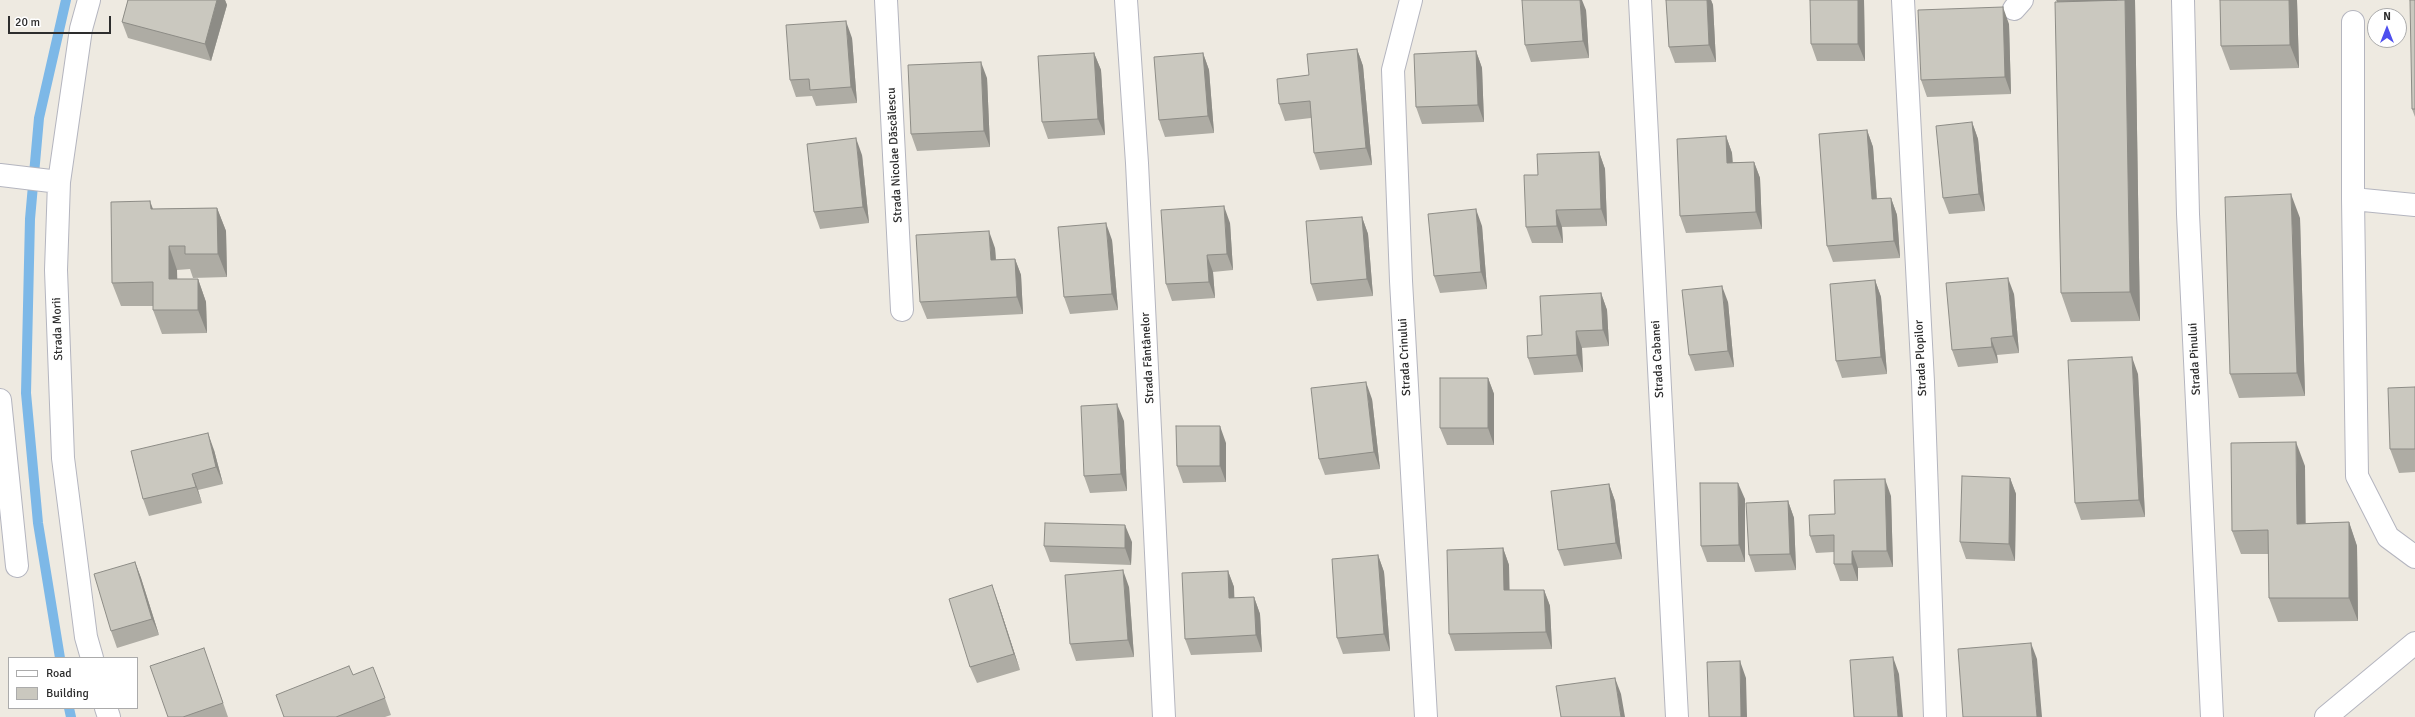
<!DOCTYPE html>
<html>
<head>
<meta charset="utf-8">
<style>
	body { margin:0 }
	#map { position:relative; width:2415px; height:717px; overflow:hidden; background:#eeeae1; font-family:Signika,sans-serif }
	canvas { display:block }
	.legend { position:absolute; left:8px; top:657px; width:130px; height:52px; box-sizing:border-box; background:#fff; border:1px solid #ababab; margin:0; padding:5px 7px; list-style:none; font-size:12px; color:#2d2d2d }
	.legend li { display:flex; align-items:center; gap:8px; height:20px }
	.legend b { width:20px; border:1px solid #ababab }
	.north { position:absolute; left:2367px; top:8px; width:40px; height:40px; box-sizing:border-box; background:#fff; border:1px solid #ababab; border-radius:50%; rotate:0deg; font-size:11px; font-weight:700; line-height:16px; text-align:center; color:#2d2d2d }
	.north::after { content:''; display:block; margin:auto; width:14px; height:18px; background:#4e4fee; clip-path:polygon(50% 0,100% 100%,50% 72%,0 100%) }
	.scale { position:absolute; left:8px; top:16px; width:103px; height:18px; box-sizing:border-box; border:2px solid #2d2d2d; border-top:0; padding-left:5px; font-size:12px; line-height:14px; white-space:nowrap; color:#2d2d2d; -webkit-text-stroke:3px #fff; paint-order:stroke }
</style>
</head>
<body>
<div id="map">
<canvas width="2415" height="717"></canvas>
<ul class="legend">
<li><b style="height:5px;background:#fff"></b>Road</li>
<li><b style="height:11px;background:#cac8bf"></b>Building</li>
</ul>
<div class="north">N</div>
<div class="scale">20 m</div>
</div>
<script>
const g = document.querySelector('canvas').getContext('2d');
g.lineJoin = 'round';
const toPath = rows => new Path2D(rows.map(r => 'M' + r).join(''));
function trace(path, color, width, dash) { g.strokeStyle = color; g.lineWidth = width; g.lineCap = dash ? 'butt' : 'round'; g.setLineDash(dash || []); g.stroke(path); }
function fillPath(path, color) { g.fillStyle = color; g.fill(path, 'evenodd'); }
function write(font, color, halo, rows, align = 'center') {
  g.font = font + ' Signika,sans-serif'; g.lineWidth = 3; g.setLineDash([]); g.textBaseline = 'middle'; g.strokeStyle = halo; g.fillStyle = color; for (const [text, x, y, turn = 0] of rows) {
    g.save(); g.translate(x, y); g.rotate((+turn || 0) * Math.PI / 180); g.textAlign = isNaN(turn) ? turn : align; if (halo) g.strokeText(text, 0, 0); g.fillText(text, 0, 0); g.restore();
  }
}
trace(toPath([
	[60,658,38,523,26,393,30,219,39,118,66,0],
	[69,708,71,717]
]), '#7db8e7', 10);
const street = toPath([
	[89,0,81,29,59,182,56,270,63,458,86,637,92,658],
	[886,0,902,310],
	[1126,0,1137,163,1164,717],
	[1411,0,1393,70,1401,281,1426,717],
	[1640,0,1677,717],
	[1903,0,1923,382,1935,717],
	[2183,0,2188,214,2212,717],
	[2014,9,2022,0],
	[2353,22,2353,199],
	[0,175,59,182],
	[2415,205,2353,199,2357,476,2388,537,2415,557],
	[0,400,17,566],
	[106,708,109,717],
	[2326,717,2415,643]
]);
trace(street, '#b4b5bf', 24);
trace(street, '#fff', 22);
fillPath(toPath([
	[128,0,225,0,227,5,211,61,128,38,122,22],
	[1666,0,1711,0,1713,5,1716,62,1675,63,1669,47],
	[1864,0,1865,61,1817,61,1811,44],
	[2057,0,2135,0,2140,321,2071,322,2061,293],
	[2220,0,2297,0,2299,68,2230,70,2221,46],
	[2415,0,2415,117,2412,109],
	[1586,10,1589,58,1531,62,1525,45],
	[2009,24,2011,94,1927,97,1921,80],
	[852,38,857,103,816,106,812,96,796,97,790,80],
	[1357,49,1363,66,1372,165,1320,170,1314,153,1311,118,1285,121,1279,104,1309,75],
	[1476,51,1482,68,1484,122,1422,124,1416,107],
	[1094,53,1101,70,1105,135,1048,139,1042,122],
	[1203,53,1209,70,1214,133,1165,137,1159,120],
	[987,78,990,147,917,151,911,134],
	[1972,122,1978,139,1985,211,1949,214,1943,198],
	[1867,130,1873,147,1877,199,1891,198,1897,215,1900,258,1833,262,1827,246],
	[1726,136,1732,153,1733,162,1754,162,1760,178,1762,229,1686,233,1680,216],
	[1599,152,1605,169,1607,226,1562,227,1563,243,1532,243,1526,227],
	[862,155,869,223,820,229,814,212],
	[217,208,226,231,227,277,193,278,190,269,177,270,177,279,198,279,206,302,207,333,162,334,153,310,153,306,121,306,112,283,153,209],
	[1362,217,1368,234,1373,296,1317,301,1311,284],
	[2300,218,2305,396,2239,398,2230,374],
	[1230,223,1233,270,1213,272,1215,298,1172,301,1166,284],
	[1482,226,1487,289,1440,293,1434,276],
	[1112,240,1118,310,1070,314,1064,297],
	[995,248,996,260,1015,259,1021,275,1023,314,927,319,920,302],
	[1875,280,1881,297,1887,374,1842,378,1836,361],
	[1601,293,1607,310,1609,346,1582,348,1583,372,1534,375,1528,358,1542,335],
	[2014,294,2019,353,1997,355,1998,363,1958,367,1952,350],
	[1728,302,1734,367,1695,371,1689,355],
	[2138,374,2145,517,2081,520,2075,503],
	[1488,378,1494,394,1494,445,1447,445,1440,428],
	[2415,387,2415,472,2399,473,2390,449],
	[1372,399,1380,469,1325,475,1319,459],
	[1124,421,1127,491,1090,493,1084,476],
	[1226,443,1226,482,1183,483,1177,466],
	[214,450,223,484,198,490,202,503,149,516,143,499],
	[2305,466,2305,523,2349,522,2357,546,2358,621,2278,622,2269,598,2269,554,2241,554,2232,531],
	[2010,478,2016,494,2015,561,1966,559,1960,542],
	[1609,484,1615,501,1622,559,1564,566,1558,550],
	[1891,496,1893,567,1858,568,1858,581,1840,581,1834,564,1834,552,1816,553,1810,536],
	[1745,499,1745,562,1707,562,1701,546],
	[1788,501,1794,518,1796,570,1755,572,1749,555],
	[1132,542,1131,565,1050,562,1044,546],
	[1503,548,1509,565,1509,590,1544,590,1550,606,1552,649,1455,651,1449,634],
	[1378,555,1384,572,1390,651,1343,654,1337,638],
	[135,562,141,578,159,635,117,648,111,631],
	[1228,571,1234,587,1234,598,1254,597,1260,614,1262,652,1191,655,1185,639],
	[1129,587,1134,657,1076,661,1070,644],
	[998,602,1020,670,977,683,970,667],
	[210,665,228,717,168,717],
	[353,675,385,698,391,715,385,717,284,717]
]), '#aeaca4');
fillPath(toPath([
	[217,0,225,0,227,5,211,61,205,44],
	[1580,0,1582,0,1586,10,1589,58,1583,41],
	[1707,0,1711,0,1713,5,1716,62,1709,45],
	[1858,0,1864,0,1865,61,1858,44],
	[2125,0,2135,0,2140,321,2130,292],
	[2289,0,2297,0,2299,68,2290,45],
	[2003,7,2009,24,2011,94,2005,77],
	[846,21,852,38,857,103,851,87],
	[1357,49,1363,66,1372,165,1366,148],
	[1476,51,1482,68,1484,122,1478,105],
	[1094,53,1101,70,1105,135,1098,119],
	[1203,53,1209,70,1214,133,1208,116],
	[981,62,987,78,990,147,984,131],
	[1972,122,1978,139,1985,211,1979,194],
	[1867,130,1873,147,1878,216,1872,199],
	[1726,136,1732,153,1733,179,1727,163],
	[856,138,862,155,869,223,863,207],
	[1599,152,1605,169,1607,226,1601,209],
	[1754,162,1760,178,1762,229,1756,212],
	[2291,194,2300,218,2305,396,2297,373],
	[1891,198,1897,215,1900,258,1894,241],
	[150,201,159,225,151,209],
	[1224,206,1230,223,1233,270,1227,254],
	[217,208,226,231,227,277,218,254],
	[1476,209,1482,226,1487,289,1481,272],
	[1556,210,1562,227,1563,243,1557,226],
	[1362,217,1368,234,1373,296,1367,279],
	[1106,223,1112,240,1118,310,1112,294],
	[989,231,995,248,997,277,991,260],
	[169,246,177,270,178,302,169,279],
	[1207,255,1213,272,1215,298,1209,282],
	[1015,259,1021,275,1023,314,1017,297],
	[2008,278,2014,294,2019,353,2013,336],
	[198,279,206,302,207,333,198,310],
	[1875,280,1881,297,1887,374,1881,357],
	[1722,286,1728,302,1734,367,1728,351],
	[1601,293,1607,310,1609,346,1603,330],
	[1576,331,1582,348,1583,372,1577,355],
	[1991,338,1997,355,1998,363,1992,347],
	[2132,357,2138,374,2145,517,2139,500],
	[1488,378,1494,394,1494,445,1488,428],
	[1366,382,1372,399,1380,469,1374,452],
	[1117,404,1124,421,1127,491,1121,474],
	[1220,426,1226,443,1226,482,1220,466],
	[208,433,214,450,223,484,216,467],
	[2296,442,2305,466,2306,547,2297,524],
	[192,474,198,490,202,503,196,487],
	[2010,478,2016,494,2015,561,2009,544],
	[1885,479,1891,496,1893,567,1887,551],
	[1738,483,1745,499,1745,562,1739,545],
	[1609,484,1615,501,1622,559,1616,543],
	[1788,501,1794,518,1796,570,1790,554],
	[2349,522,2357,546,2358,621,2349,598],
	[1125,525,1132,542,1131,565,1125,548],
	[1503,548,1509,565,1510,607,1504,590],
	[1852,551,1858,568,1858,581,1852,564],
	[1378,555,1384,572,1390,651,1384,634],
	[135,562,141,578,159,635,152,619],
	[1123,570,1129,587,1134,657,1128,640],
	[1228,571,1234,587,1235,615,1229,598],
	[992,585,998,602,1020,670,1014,654],
	[1544,590,1550,606,1552,649,1546,632],
	[1254,597,1260,614,1262,652,1256,635],
	[2031,643,2037,659,2042,717,2037,717],
	[1893,657,1899,674,1903,717,1898,717],
	[1740,661,1746,678,1747,717,1741,717],
	[1615,678,1621,694,1625,717,1621,717]
]), '#8d8c86');
const building = toPath([
	[128,0,217,0,205,44,122,22,128,0],
	[1522,0,1580,0,1583,41,1525,45,1522,0],
	[1666,0,1707,0,1709,45,1669,47,1666,0],
	[1810,0,1858,0,1858,44,1811,44,1810,0],
	[2057,0,2117,0,2057,1,2057,0],
	[2125,0,2130,292,2061,293,2055,2,2125,0],
	[2220,0,2289,0,2290,45,2221,46,2220,0],
	[2410,0,2415,0,2415,109,2412,109,2410,0],
	[2003,7,2005,77,1921,80,1918,10,2003,7],
	[846,21,851,87,810,90,809,79,790,80,786,25,846,21],
	[1357,49,1366,148,1314,153,1310,101,1279,104,1277,79,1309,75,1307,54,1357,49],
	[1476,51,1478,105,1416,107,1414,54,1476,51],
	[1094,53,1098,119,1042,122,1038,56,1094,53],
	[1203,53,1208,116,1159,120,1154,57,1203,53],
	[981,62,984,131,911,134,908,65,981,62],
	[1972,122,1979,194,1943,198,1936,126,1972,122],
	[1867,130,1872,199,1891,198,1894,241,1827,246,1819,134,1867,130],
	[1726,136,1727,163,1754,162,1756,212,1680,216,1677,139,1726,136],
	[856,138,863,207,814,212,807,144,856,138],
	[1599,152,1601,209,1556,210,1557,226,1526,227,1524,175,1538,175,1537,154,1599,152],
	[2291,194,2297,373,2230,374,2225,197,2291,194],
	[150,201,151,209,217,208,218,254,185,254,185,246,169,246,169,279,198,279,198,310,153,310,153,282,112,283,111,202,150,201],
	[1224,206,1227,254,1207,255,1209,282,1166,284,1161,210,1224,206],
	[1476,209,1481,272,1434,276,1428,214,1476,209],
	[1362,217,1367,279,1311,284,1306,221,1362,217],
	[1106,223,1112,294,1064,297,1058,227,1106,223],
	[989,231,991,260,1015,259,1017,297,920,302,916,235,989,231],
	[2008,278,2013,336,1991,338,1992,347,1952,350,1946,283,2008,278],
	[1875,280,1881,357,1836,361,1830,284,1875,280],
	[1722,286,1728,351,1689,355,1682,290,1722,286],
	[1601,293,1603,330,1576,331,1577,355,1528,358,1527,336,1542,335,1540,296,1601,293],
	[2132,357,2139,500,2075,503,2068,360,2132,357],
	[1440,378,1488,378,1488,428,1440,428,1440,378],
	[1366,382,1374,452,1319,459,1311,388,1366,382],
	[2415,387,2415,449,2390,449,2388,388,2415,387],
	[1117,404,1121,474,1084,476,1081,406,1117,404],
	[1176,426,1220,426,1220,466,1177,466,1176,426],
	[208,433,216,467,192,474,196,487,143,499,131,451,208,433],
	[2296,442,2297,524,2349,522,2349,598,2269,598,2268,530,2232,531,2231,443,2296,442],
	[1962,476,2010,478,2009,544,1960,542,1962,476],
	[1885,479,1887,551,1852,551,1852,564,1834,564,1834,535,1810,536,1809,515,1835,514,1834,480,1885,479],
	[1700,483,1738,483,1739,545,1701,546,1700,483],
	[1609,484,1616,543,1558,550,1551,491,1609,484],
	[1788,501,1790,554,1749,555,1746,503,1788,501],
	[1045,523,1125,525,1125,548,1044,546,1045,523],
	[1503,548,1504,590,1544,590,1546,632,1449,634,1447,550,1503,548],
	[1378,555,1384,634,1337,638,1332,559,1378,555],
	[135,562,152,619,111,631,94,574,135,562],
	[1123,570,1128,640,1070,644,1065,575,1123,570],
	[1228,571,1229,598,1254,597,1256,635,1185,639,1182,573,1228,571],
	[992,585,1014,654,970,667,949,599,992,585],
	[2031,643,2037,717,1963,717,1958,649,2031,643],
	[204,648,223,703,183,717,168,717,150,666,204,648],
	[1893,657,1898,717,1854,717,1850,660,1893,657],
	[1740,661,1741,717,1709,717,1707,662,1740,661],
	[349,666,353,675,373,667,385,698,336,717,284,717,276,695,349,666],
	[1615,678,1621,717,1561,717,1556,686,1615,678]
]);
fillPath(building, '#cac8bf');
trace(building, '#8d8c86', 1);
write('12px', '#2d2d2d', '#fff', [
	["Strada Nicolae Dăscălescu",895,155,-93],
	["Strada Morii",58,329,-92],
	["Strada Crinului",1405,357,-93],
	["Strada Fântânelor",1148,358,-93],
	["Strada Plopilor",1921,358,-93],
	["Strada Cabanei",1658,359,-93],
	["Strada Pinului",2195,359,-93]
]);
</script>
</body>
</html>
